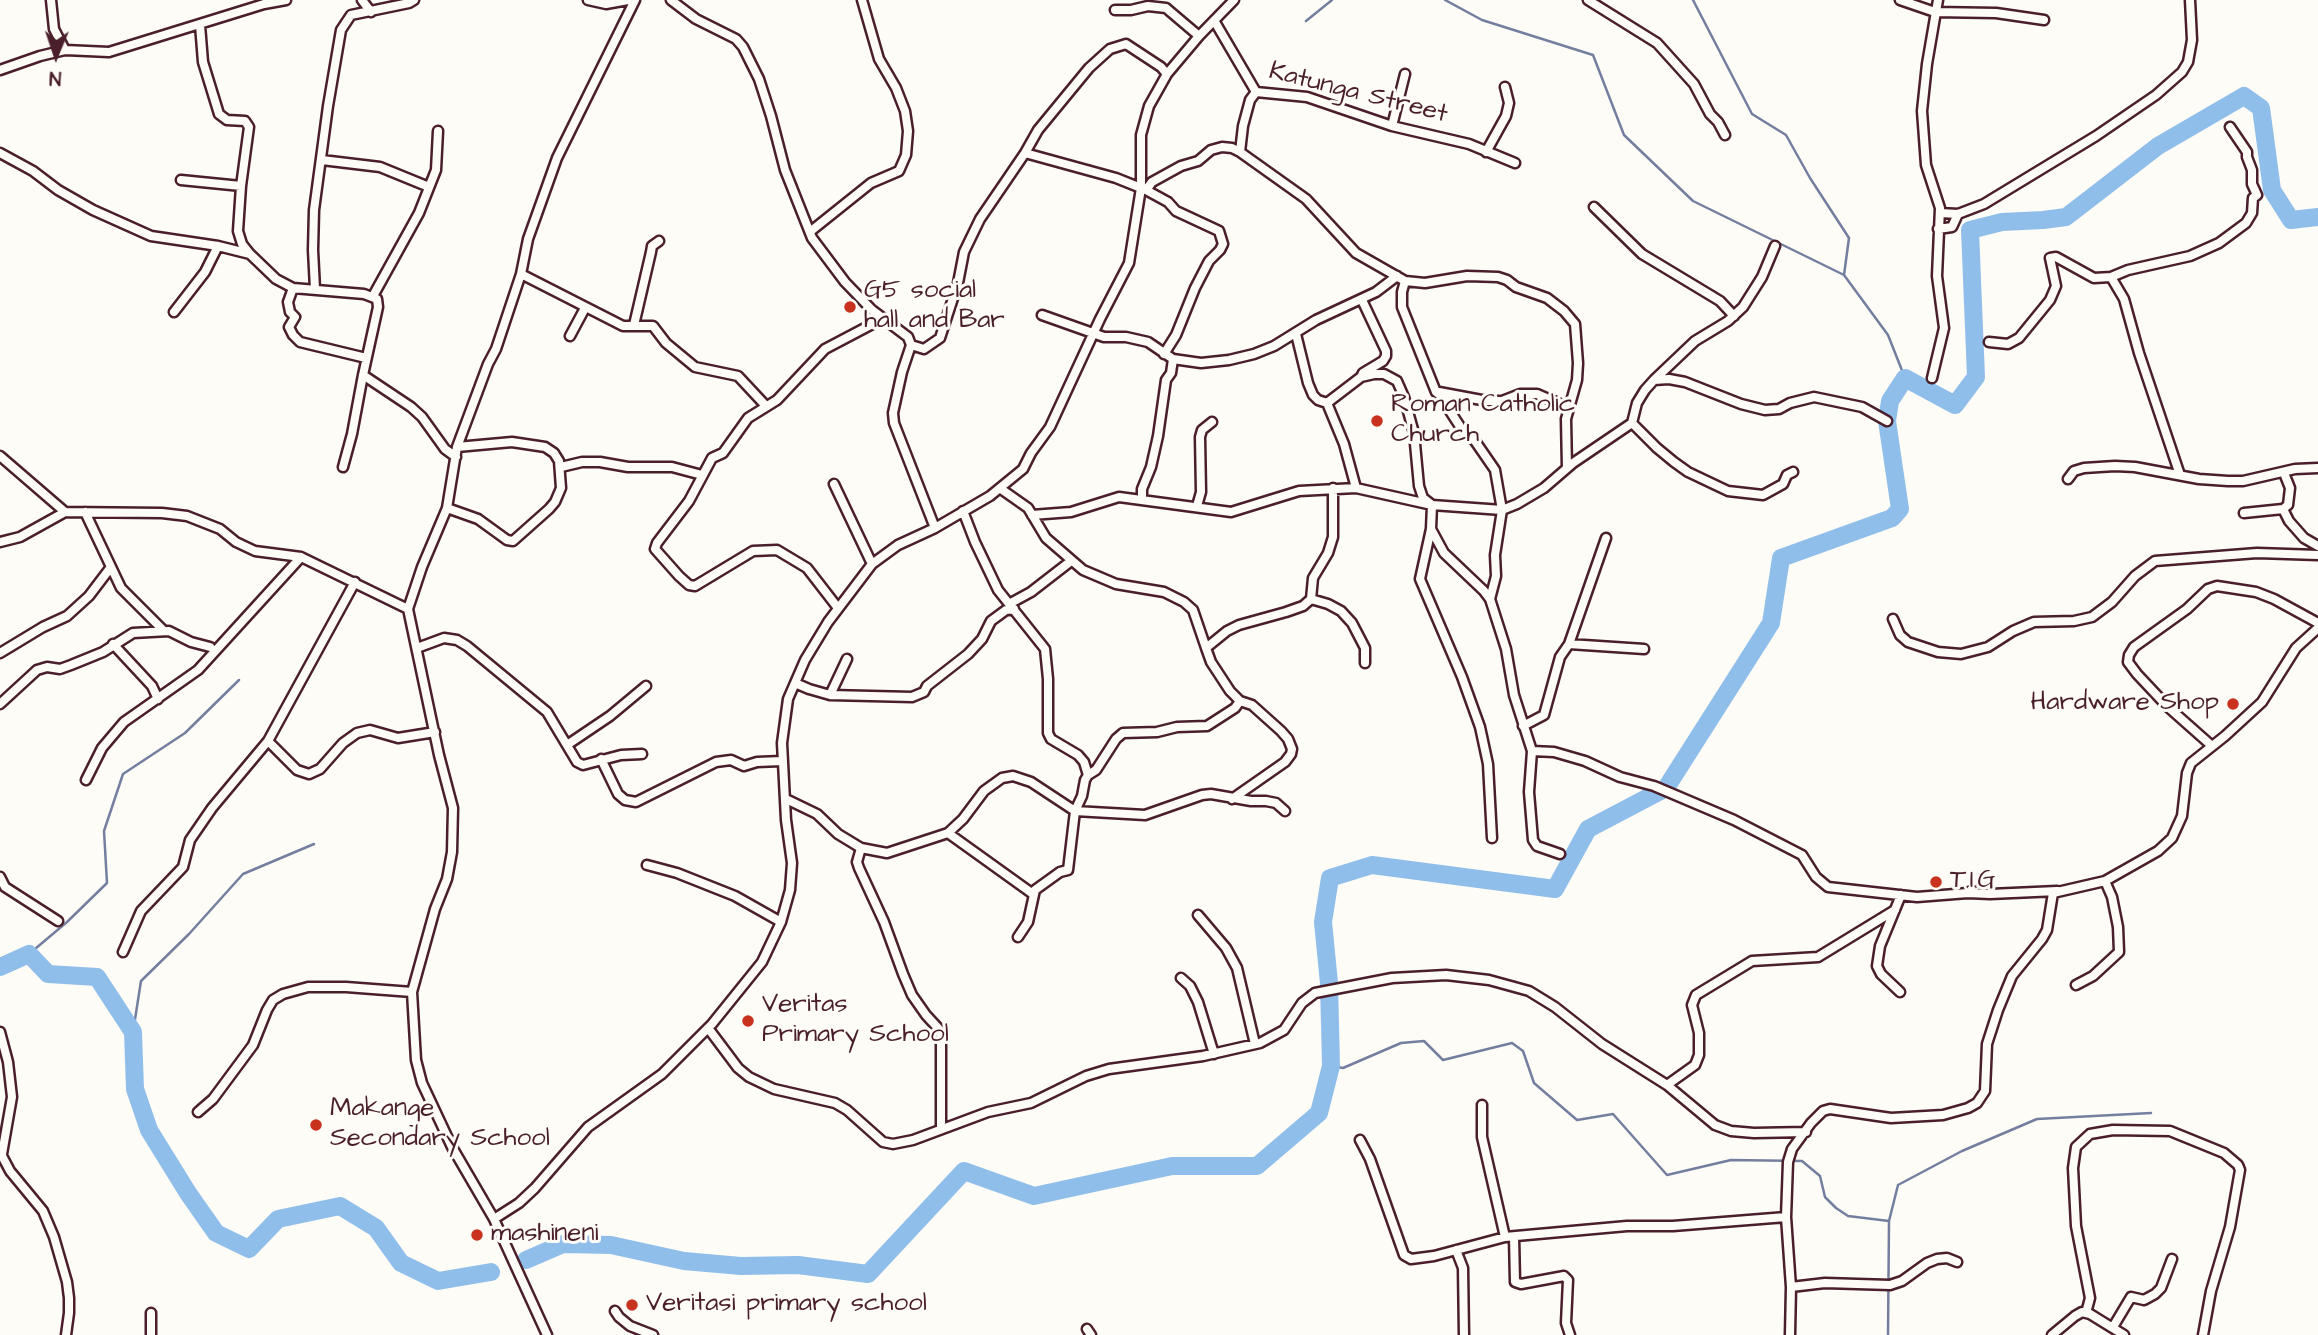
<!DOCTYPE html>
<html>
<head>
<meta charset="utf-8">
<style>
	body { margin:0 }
	#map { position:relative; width:2318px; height:1335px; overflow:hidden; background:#fdfcf7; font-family:"Architects Daughter",sans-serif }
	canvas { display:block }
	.north { position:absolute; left:21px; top:21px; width:70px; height:70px; -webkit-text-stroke:5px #fdfcf7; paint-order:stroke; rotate:182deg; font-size:19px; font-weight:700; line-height:28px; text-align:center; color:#4a1f2b }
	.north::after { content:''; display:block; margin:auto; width:24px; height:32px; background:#4a1f2b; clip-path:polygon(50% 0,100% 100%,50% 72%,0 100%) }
</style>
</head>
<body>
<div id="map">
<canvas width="2318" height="1335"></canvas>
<div class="north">N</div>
</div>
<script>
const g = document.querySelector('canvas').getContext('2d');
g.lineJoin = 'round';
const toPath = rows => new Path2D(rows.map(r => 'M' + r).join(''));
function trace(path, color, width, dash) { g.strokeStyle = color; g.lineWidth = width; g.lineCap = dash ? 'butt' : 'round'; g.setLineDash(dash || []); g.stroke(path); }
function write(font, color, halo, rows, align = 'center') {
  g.font = font + ' "Architects Daughter",sans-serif'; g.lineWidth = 6; g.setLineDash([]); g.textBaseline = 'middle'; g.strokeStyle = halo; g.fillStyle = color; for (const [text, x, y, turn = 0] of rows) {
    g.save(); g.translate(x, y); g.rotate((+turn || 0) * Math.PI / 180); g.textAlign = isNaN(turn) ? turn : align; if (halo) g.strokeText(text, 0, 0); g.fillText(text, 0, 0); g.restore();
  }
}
trace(toPath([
	[1445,0,1482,20,1593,55,1624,135,1693,201,1844,275,1888,335,1905,378],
	[1693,0,1752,114,1786,135,1810,178,1849,238,1844,275],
	[1306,21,1332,0],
	[29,954,67,922,107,883,104,831,123,774,185,733,239,680],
	[133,1032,141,981,189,934,243,874,314,844],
	[1331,1066,1343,1068,1401,1043,1424,1041,1443,1060,1512,1043,1523,1051,1534,1083,1577,1120,1613,1114,1667,1175,1731,1160,1802,1161,1820,1176,1825,1197,1836,1208,1848,1216,1889,1221],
	[1888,1335,1889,1221,1898,1185,1962,1151,2037,1119,2151,1113]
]), '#747e9e', 2.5);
trace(toPath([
	[0,967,29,954,48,974,97,977,133,1032,135,1089,149,1130,188,1193,216,1233,249,1249,278,1219,340,1206,376,1228,401,1263,438,1281,491,1272],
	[526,1260,563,1244,611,1245,684,1261,741,1266,798,1265,868,1274,964,1171,1034,1196,1172,1166,1257,1166,1319,1113,1331,1066,1329,983,1323,922,1330,878,1372,865,1555,889,1588,829,1666,788,1771,623,1781,558,1892,518,1900,509,1887,421,1890,401,1905,378,1955,405,1976,377,1970,230,2002,222,2043,220,2066,217,2158,146,2244,96,2261,108,2272,190,2291,220,2318,217]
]), '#90beea', 18);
const street = toPath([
	[51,0,54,29,65,50],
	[362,0,371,12],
	[588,0,606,4,628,0],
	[671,0,696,19,736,39,743,47,759,79,771,116,785,170,812,238,845,282,872,310,908,337,911,345,902,372,893,413,894,423,935,528],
	[1588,0,1657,43,1694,84,1710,114,1718,122,1725,135],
	[1900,0,1935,12,1996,13,2044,20],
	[1115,10,1131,10,1148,6,1166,8,1199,36],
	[1215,22,1256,92,1307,97,1392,126,1469,144,1515,163],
	[200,25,203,62,219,114,227,120,245,121,249,127,241,186,238,231,242,244,250,254],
	[0,70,40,56,65,50,109,52,264,4,286,0],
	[1392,126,1405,74],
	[1240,152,1306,199,1356,253,1405,281,1425,283,1467,276,1498,277,1507,280,1516,287,1547,298,1564,311,1575,324,1578,363,1577,380,1566,419,1567,468],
	[1486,152,1506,116,1509,103,1505,87],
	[0,153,33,171,58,190,93,210,151,236,218,246,250,254,276,279,293,288,364,294,377,299,378,307,363,375,352,434,343,467],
	[1025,153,1116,178,1146,190,1168,202,1176,211,1219,231,1223,244,1220,250,1209,261,1195,288,1176,335,1164,354],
	[322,160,380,167,429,187],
	[181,180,241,186],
	[1146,190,1152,182,1181,166,1198,161,1211,150,1222,147,1232,148,1240,152,1243,126,1250,100,1256,92],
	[1594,207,1642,254,1720,301,1734,316],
	[1940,213,1958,214,1984,204,2096,136,2156,95,2182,72,2188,62,2192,40,2190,0],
	[1938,229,1952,227,1958,214],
	[811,231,871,183,899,171,906,155,908,131,905,111,896,88,879,59,862,0],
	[521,274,623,326,653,326,666,343,695,367,738,376,766,406],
	[2111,277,2124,299,2139,353,2180,475],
	[1405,281,1402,292,1402,307,1436,392,1446,400,1448,408,1461,428,1475,441,1495,470,1502,510,1517,504,1544,488,1573,463,1632,423,1657,448,1674,462,1688,472,1728,491,1763,495,1783,484,1787,475,1793,472],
	[293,288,288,302,290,312,295,317,289,327,293,335,300,342,366,358],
	[315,289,313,250,314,210,328,106,341,30,351,15,409,3,414,0],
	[373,296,419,213,436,170,438,131],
	[174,312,205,272,218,246],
	[1042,315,1104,337,1126,337,1148,342,1173,359,1171,373,1166,380,1158,436,1151,467,1142,489,1142,498],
	[634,325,651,252,652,246,659,241],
	[1296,334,1308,383,1313,395,1318,400,1327,403,1344,444,1356,488],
	[570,336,585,308],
	[1989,342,2008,344,2019,338,2050,300,2056,286,2050,258,2056,257,2094,278,2111,277,2128,270,2190,256,2219,243,2246,223,2252,213,2253,198,2257,195,2252,184,2252,170,2247,157,2247,152,2230,127],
	[911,345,924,349,940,338,958,283,964,252,980,219,1025,153,1038,130,1089,68,1110,49,1126,44,1161,67,1167,74],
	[1173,359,1201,363,1229,360,1254,354,1274,346,1316,320,1376,292,1397,276],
	[363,375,411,407,422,417,445,449,456,457],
	[1361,377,1363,373,1383,361,1386,356,1386,351,1362,300],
	[1932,378,1944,328,1937,276,1940,208,1926,165,1922,111,1927,64,1938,0],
	[1654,380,1695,341,1728,321,1743,307,1762,277,1775,246],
	[1439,392,1487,401,1502,401,1520,394,1537,394,1569,408],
	[1327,403,1361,377,1374,374,1384,374,1397,381,1404,397,1414,433,1419,486,1423,498,1432,505,1431,529,1420,579,1462,677,1480,727,1488,764,1492,838],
	[1632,423,1637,403,1645,390,1654,380,1669,379,1685,382,1741,404,1765,410,1779,409,1790,403,1814,397,1862,407,1887,421],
	[0,456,65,512],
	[561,467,582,462,600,462,628,467,672,467,702,475],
	[2068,479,2074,471,2084,468,2115,466,2135,467,2199,479,2228,481,2243,481,2295,469,2318,468],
	[834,484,872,564],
	[1001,489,1028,508,1046,538,1083,570,1116,584,1164,592,1184,602,1193,610,1206,648],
	[1197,506,1201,492,1200,437,1202,430,1212,422],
	[447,508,478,519,507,540,513,541,549,509,555,502,561,488,559,461,554,453,545,447,512,442,457,447],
	[2283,509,2289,521,2304,538,2318,546],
	[963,511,975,542,998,590,1045,649,1048,679,1048,733,1051,739,1078,755,1084,762,1088,775],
	[85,512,121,588,163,630],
	[2244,513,2283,509,2288,505,2290,488,2284,473],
	[1032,515,1071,512,1119,497,1231,512,1299,491,1356,488,1432,505,1502,510,1495,555,1496,576,1490,599,1506,649,1514,695,1532,751,1529,792,1533,840,1537,846,1560,854],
	[1431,529,1444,553,1484,591,1490,599],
	[0,542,20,537,65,512,162,513,187,516,220,529,236,542,255,551,301,557,408,609],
	[1311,599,1328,604,1341,611,1352,623,1365,648,1365,663],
	[1009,604,1031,592,1071,561],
	[838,608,807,568,777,550,753,551,695,586,689,585,679,576,655,549,657,543,689,501,712,458,723,453,748,418,777,400,825,349,882,319],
	[1893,619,1900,635,1908,642,1938,652,1961,654,1988,647,2013,631,2034,622,2074,621,2092,617,2112,602,2135,576,2155,561,2257,553,2318,555],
	[113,644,152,686,158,699],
	[1569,644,1644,649],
	[417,648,444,638,457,640,467,646,547,712,577,762,583,765,621,755,642,754],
	[0,653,43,627,67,616,89,596,111,567],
	[795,683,809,689,830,695,912,697,924,692,927,686,968,654,982,639,991,621,1006,610,1014,609],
	[830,695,847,659],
	[0,704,37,670,47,667,60,669,71,665,103,652,133,633,169,631,191,642,210,647],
	[1523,726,1544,715,1560,657,1569,644,1606,538],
	[268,741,297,770,309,774,320,769,343,743,357,733,370,730,398,738,435,732],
	[567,745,610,716,646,686],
	[2212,746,2168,707,2137,674,2128,662,2129,655,2134,647,2187,609,2208,589,2217,586,2256,592,2274,599,2318,623],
	[1532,751,1554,752,1585,761,1620,777,1654,786,1734,820,1802,855,1816,877,1828,887,1917,897,1968,893,1990,894,2057,891],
	[601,759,618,794,625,800,636,802,716,762,731,760,744,766,757,762,782,761],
	[86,780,102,748,124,722,198,670,301,557],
	[786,799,817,814,838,834,861,848,887,853,948,833,963,819,984,791,1002,778,1013,776,1031,782,1075,811,1145,815,1202,795,1211,794,1251,801,1266,801,1276,803,1285,811],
	[1232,799,1285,762,1291,754,1292,749,1288,739,1281,731,1252,705,1240,701,1230,691,1211,662,1206,648,1227,631,1239,625,1286,612,1303,606,1311,599,1313,578,1328,553,1333,537,1333,488],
	[948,833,1033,894],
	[861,848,857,862,859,868,884,922,903,974,912,995,926,1015,938,1028,941,1036,941,1128],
	[647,865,677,873,735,896,781,922],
	[0,877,5,887,58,921],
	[1198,915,1226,948,1237,968,1255,1044],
	[1018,937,1028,922,1035,890,1060,872,1068,870,1075,811,1082,796,1085,780,1088,775,1096,770,1116,739,1123,733,1157,732,1177,727,1207,726,1235,708,1240,701],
	[123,952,141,911,183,867,190,840,212,808,268,741,355,582],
	[1181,978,1190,986,1198,1002,1214,1054],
	[2076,985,2093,976,2119,952,2118,927,2112,897,2105,881],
	[1900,992,1881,974,1877,966,1880,946,1901,895],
	[708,1028,738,1068,749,1077,774,1089,835,1103,847,1110,883,1142,893,1144,913,1140,988,1112,1031,1103,1086,1076,1109,1069,1203,1056,1260,1043,1284,1030,1302,1003,1315,993,1392,978,1446,975,1489,980,1529,991,1555,1007,1602,1044,1667,1085,1715,1125,1731,1131,1754,1133,1806,1132],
	[0,1032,8,1062,12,1097,2,1154],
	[1667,1085,1695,1065,1699,1055,1699,1033,1692,1005,1696,995,1752,961,1818,957,1895,910],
	[1482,1105,1482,1137,1505,1237],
	[198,1112,213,1099,253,1045,267,1010,273,1000,283,994,308,987,346,987,412,992],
	[1360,1140,1370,1159,1404,1255,1411,1259,1434,1256,1505,1237,1627,1226,1673,1226,1786,1217],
	[0,1152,10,1171,43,1211,54,1237,67,1282,69,1298,69,1313,66,1335],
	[494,1219,519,1203,535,1188,588,1127,662,1074,712,1024,762,962,781,922,790,890,792,863,786,820,782,743,788,699,805,660,828,622,872,564,898,545,935,528,990,496,1023,469,1031,453,1050,427,1100,319,1129,263,1141,188,1141,135,1149,106,1167,74,1199,36,1234,0],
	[1514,1237,1515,1282,1521,1284,1564,1276,1568,1280,1566,1323,1570,1335],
	[1456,1250,1463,1268,1464,1335],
	[1791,1287,1825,1283,1890,1285,1902,1281,1927,1263,1937,1259,1947,1258,1957,1262],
	[615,1311,619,1317,630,1326,653,1335],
	[151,1313,151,1335],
	[2086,1313,2090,1298,2076,1226,2073,1168,2076,1147,2090,1134,2113,1130,2170,1131,2224,1153,2238,1165,2240,1170,2230,1227,2211,1291,2203,1335],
	[2113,1327,2131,1297,2144,1300,2155,1294,2161,1288,2172,1259],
	[1087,1329,1091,1335],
	[547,1335,494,1219,452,1147,422,1083,416,1060,412,992,435,909,447,879,452,852,453,808,439,755,408,609,422,567,447,508,457,447,488,364,496,349,521,274,528,239,557,158,635,0],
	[1790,1335,1791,1287,1786,1217,1788,1162,1792,1149,1811,1123,1823,1111,1830,1109,1891,1118,1943,1115,1968,1108,1977,1103,1985,1091,1987,1044,1998,1010,2012,976,2042,939,2047,930,2053,893,2105,881,2158,851,2172,838,2182,816,2187,773,2191,763,2225,736,2262,702,2296,648,2318,628],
	[2052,1335,2075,1316,2082,1312,2090,1314,2124,1335]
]);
trace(street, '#4a1f2b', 13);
trace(street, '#fdfcf7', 8);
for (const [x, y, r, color] of [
	[850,307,7,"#c8321e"],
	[1377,421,7,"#c8321e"],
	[2233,704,7,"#c8321e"],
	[1936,882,7,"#c8321e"],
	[748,1021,7,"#c8321e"],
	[316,1125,7,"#c8321e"],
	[477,1235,7,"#c8321e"],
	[632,1305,7,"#c8321e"]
]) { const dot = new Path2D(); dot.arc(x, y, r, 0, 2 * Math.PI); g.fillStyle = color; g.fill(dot); trace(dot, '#fdfcf7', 2.5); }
write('26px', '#4a1f2b', '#fdfcf7', [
	["Katunga Street",1358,94,14]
]);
write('26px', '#4a1f2b', '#fdfcf7', [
	["G5 social",864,292],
	["hall and Bar",864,322],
	["Roman Catholic",1391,406],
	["Church",1391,436],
	["Hardware Shop",2219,704,"right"],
	["T.I.G",1950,882],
	["Veritas",762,1006],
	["Primary School",762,1036],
	["Makange",330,1110],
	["Secondary School",330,1140],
	["mashineni",491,1235],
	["Veritasi primary school",646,1305]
], 'left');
</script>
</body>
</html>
